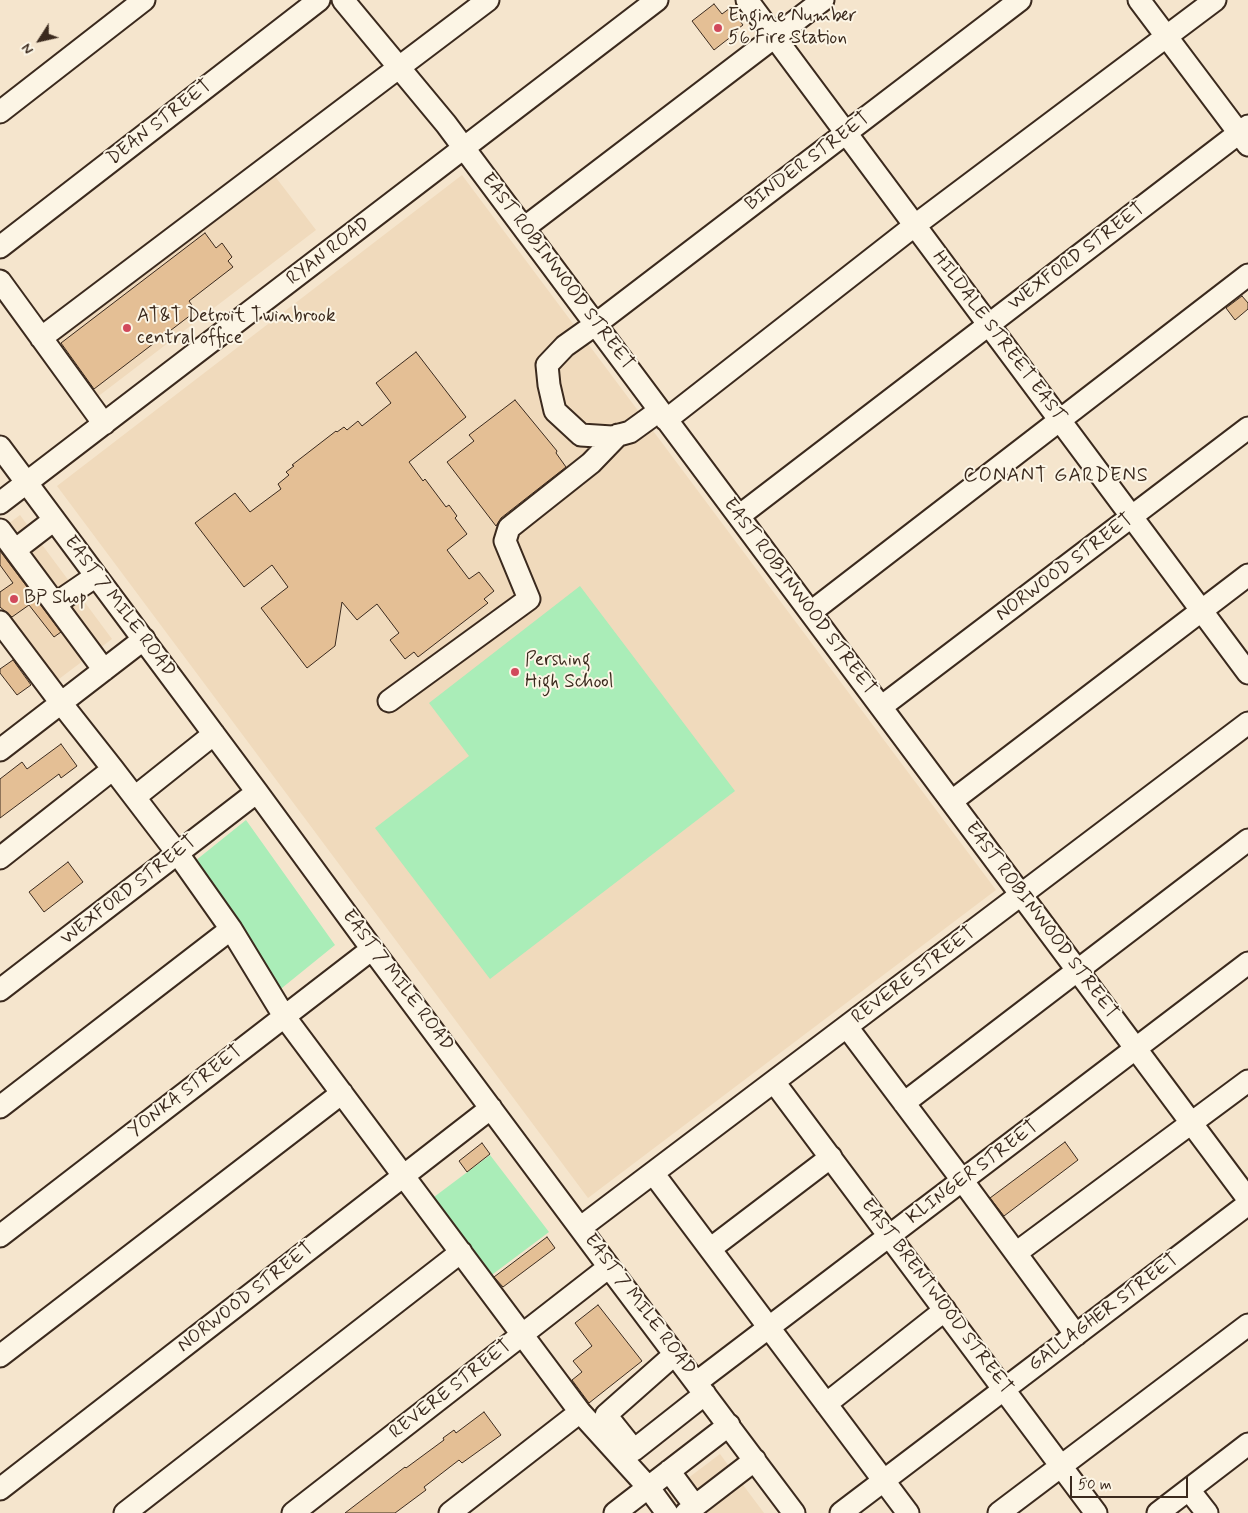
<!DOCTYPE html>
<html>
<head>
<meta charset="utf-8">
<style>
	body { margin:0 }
	#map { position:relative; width:1248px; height:1513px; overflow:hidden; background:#f5e5cd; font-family:Mynerve,sans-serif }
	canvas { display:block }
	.north { position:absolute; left:15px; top:15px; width:50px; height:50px; -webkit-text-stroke:4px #fcf5e5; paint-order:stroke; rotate:235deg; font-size:14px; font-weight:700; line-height:20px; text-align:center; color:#3b2a1e }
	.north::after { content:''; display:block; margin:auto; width:18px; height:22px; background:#3b2a1e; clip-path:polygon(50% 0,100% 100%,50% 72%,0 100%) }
	.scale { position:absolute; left:1070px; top:1476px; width:118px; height:22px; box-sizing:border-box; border:2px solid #3b2a1e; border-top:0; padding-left:6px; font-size:15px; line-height:18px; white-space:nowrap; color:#3b2a1e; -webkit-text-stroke:4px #fcf5e5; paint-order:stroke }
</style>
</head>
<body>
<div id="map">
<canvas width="1248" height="1513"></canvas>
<div class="north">N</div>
<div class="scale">50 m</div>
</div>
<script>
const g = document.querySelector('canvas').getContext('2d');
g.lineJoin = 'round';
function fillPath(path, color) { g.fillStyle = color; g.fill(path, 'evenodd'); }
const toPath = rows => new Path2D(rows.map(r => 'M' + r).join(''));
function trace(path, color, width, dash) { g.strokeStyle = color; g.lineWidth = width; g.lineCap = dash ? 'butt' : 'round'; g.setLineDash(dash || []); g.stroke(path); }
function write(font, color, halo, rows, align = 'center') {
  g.font = font + ' Mynerve,sans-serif'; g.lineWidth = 4; g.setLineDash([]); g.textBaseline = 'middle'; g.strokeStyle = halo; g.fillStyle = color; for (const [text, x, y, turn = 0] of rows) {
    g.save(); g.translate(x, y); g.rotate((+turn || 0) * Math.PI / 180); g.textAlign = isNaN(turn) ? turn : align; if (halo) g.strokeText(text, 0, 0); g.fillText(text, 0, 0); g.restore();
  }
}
fillPath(toPath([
	[271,171,316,230,96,398,52,339],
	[462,175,996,890,588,1198,57,486],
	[20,515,112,639,55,682,0,608,0,530],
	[720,1454,764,1513,675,1513,663,1497]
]), '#f0dabc');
fillPath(toPath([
	[580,586,735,791,490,979,375,828,469,756,429,703],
	[246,820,335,945,277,992,190,865],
	[490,1155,549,1232,489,1277,430,1200]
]), '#aaedb8');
const building = toPath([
	[714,4,722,14,730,8,743,25,735,31,737,32,714,50,692,21,714,4],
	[205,233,216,248,222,243,232,257,228,261,233,267,189,301,196,311,94,389,61,343,205,233],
	[1242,296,1248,303,1248,309,1235,320,1226,308,1242,296],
	[416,352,466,417,409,462,423,481,425,479,446,507,449,505,457,516,455,518,467,534,447,550,469,579,479,572,494,591,484,599,488,603,418,657,414,652,405,659,390,640,399,633,377,604,357,620,342,602,335,646,307,668,261,608,288,587,272,565,244,587,195,523,235,493,250,512,281,489,278,484,289,475,286,472,294,466,292,465,336,431,337,432,344,427,347,430,358,421,362,426,391,403,376,383,416,352],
	[515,400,557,451,556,453,566,467,501,518,496,526,447,462,474,441,469,435,515,400],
	[0,551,61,632,54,637,29,605,12,617,0,607,0,592,13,583,0,565,0,551],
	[13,660,31,685,17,695,0,673,0,669,13,660],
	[61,744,77,766,61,778,59,774,0,818,0,779,22,762,27,769,61,744],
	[68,862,83,882,44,912,29,892,68,862],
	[1065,1142,1078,1160,1004,1216,990,1198,1065,1142],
	[482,1143,490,1154,467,1172,459,1161,482,1143],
	[547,1237,555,1248,503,1287,494,1277,547,1237],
	[598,1305,642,1361,589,1403,572,1380,582,1372,573,1361,592,1346,575,1323,598,1305],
	[484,1412,501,1435,462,1463,459,1460,424,1487,426,1490,395,1513,345,1513,405,1467,406,1468,444,1440,443,1438,454,1430,456,1433,484,1412]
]);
fillPath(building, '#e4bf95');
trace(building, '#3b2a1e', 1);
const minor = toPath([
	[343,0,446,124,1248,1199],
	[747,0,1248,673],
	[1139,0,1248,145],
	[0,112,144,0],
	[524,228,823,0],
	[0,247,319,0],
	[0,281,104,424],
	[41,338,488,0],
	[659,411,630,432,612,437,581,435,555,411,549,385,547,365,565,346,596,324,1020,0],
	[666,420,914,226,1215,0],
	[0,447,257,792,372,949,609,1267,794,1513],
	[0,503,657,0],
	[739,516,1248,126],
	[0,530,104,670],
	[15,550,54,520],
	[55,604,96,576],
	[811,612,1248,275],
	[0,622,61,703,113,769,178,854,231,929,284,1016,580,1412,648,1487,667,1513],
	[389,701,529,599,505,541,509,528,591,463,618,435],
	[881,707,1248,428],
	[0,750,144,639],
	[135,797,214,734],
	[952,801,1248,575],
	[0,858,113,769],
	[0,990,257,792],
	[847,1027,962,1180,1076,1335],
	[774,1082,1096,1513],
	[904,1103,1248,840],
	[0,1107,231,929],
	[653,1173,908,1513],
	[580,1228,1248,723],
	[0,1236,372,949],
	[710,1249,831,1157],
	[1016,1253,1248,1081],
	[675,1354,606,1415,634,1450,705,1394],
	[0,1356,342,1093],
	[697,1382,1248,963],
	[826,1404,945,1310],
	[669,1471,695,1506],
	[0,1489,491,1108],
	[1189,1490,1207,1513],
	[125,1513,461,1252],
	[293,1513,609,1267],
	[450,1513,580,1412],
	[615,1513,729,1425],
	[686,1513,755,1460],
	[841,1513,1248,1204],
	[999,1513,1248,1325],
	[1158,1513,1248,1444]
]);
trace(minor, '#3b2a1e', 25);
trace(minor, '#fcf5e5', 21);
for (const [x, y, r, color] of [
	[718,28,5,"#d1495b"],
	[127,328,5,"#d1495b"],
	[14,599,5,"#d1495b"],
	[515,672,5,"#d1495b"]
]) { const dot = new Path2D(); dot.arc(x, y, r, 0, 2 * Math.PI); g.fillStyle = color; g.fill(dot); trace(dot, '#fcf5e5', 2); }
write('19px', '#3b2a1e', '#fcf5e5', [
	["Engine Number",728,17],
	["56 Fire Station",728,39],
	["AT&T Detroit Twinbrook",137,317],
	["central office",137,339],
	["BP Shop",24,599],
	["Pershing",525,661],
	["High School",525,683]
], 'left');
write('19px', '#3b2a1e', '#fcf5e5', [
	["DEAN STREET",160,123,-38],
	["BINDER STREET",808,162,-37],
	["RYAN ROAD",329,252,-37],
	["WEXFORD STREET",1077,257,-37],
	["EAST ROBINWOOD STREET",557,272,53],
	["HILDALE STREET EAST",998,337,53],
	["NORWOOD STREET",1065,568,-37],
	["EAST ROBINWOOD STREET",799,597,53],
	["EAST 7 MILE ROAD",119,607,53],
	["WEXFORD STREET",129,891,-38],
	["EAST ROBINWOOD STREET",1041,921,53],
	["REVERE STREET",914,976,-37],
	["EAST 7 MILE ROAD",397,981,53],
	["YONKA STREET",186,1092,-38],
	["KLINGER STREET",973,1173,-37],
	["EAST BRENTWOOD STREET",936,1297,53],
	["NORWOOD STREET",246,1298,-38],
	["EAST 7 MILE ROAD",639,1305,53],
	["GALLAGHER STREET",1104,1313,-37],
	["REVERE STREET",451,1390,-38]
]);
g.letterSpacing = '1px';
write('20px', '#3b2a1e', '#fcf5e5', [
	["CONANT GARDENS",1056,477]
]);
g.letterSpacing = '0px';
</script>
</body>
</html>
